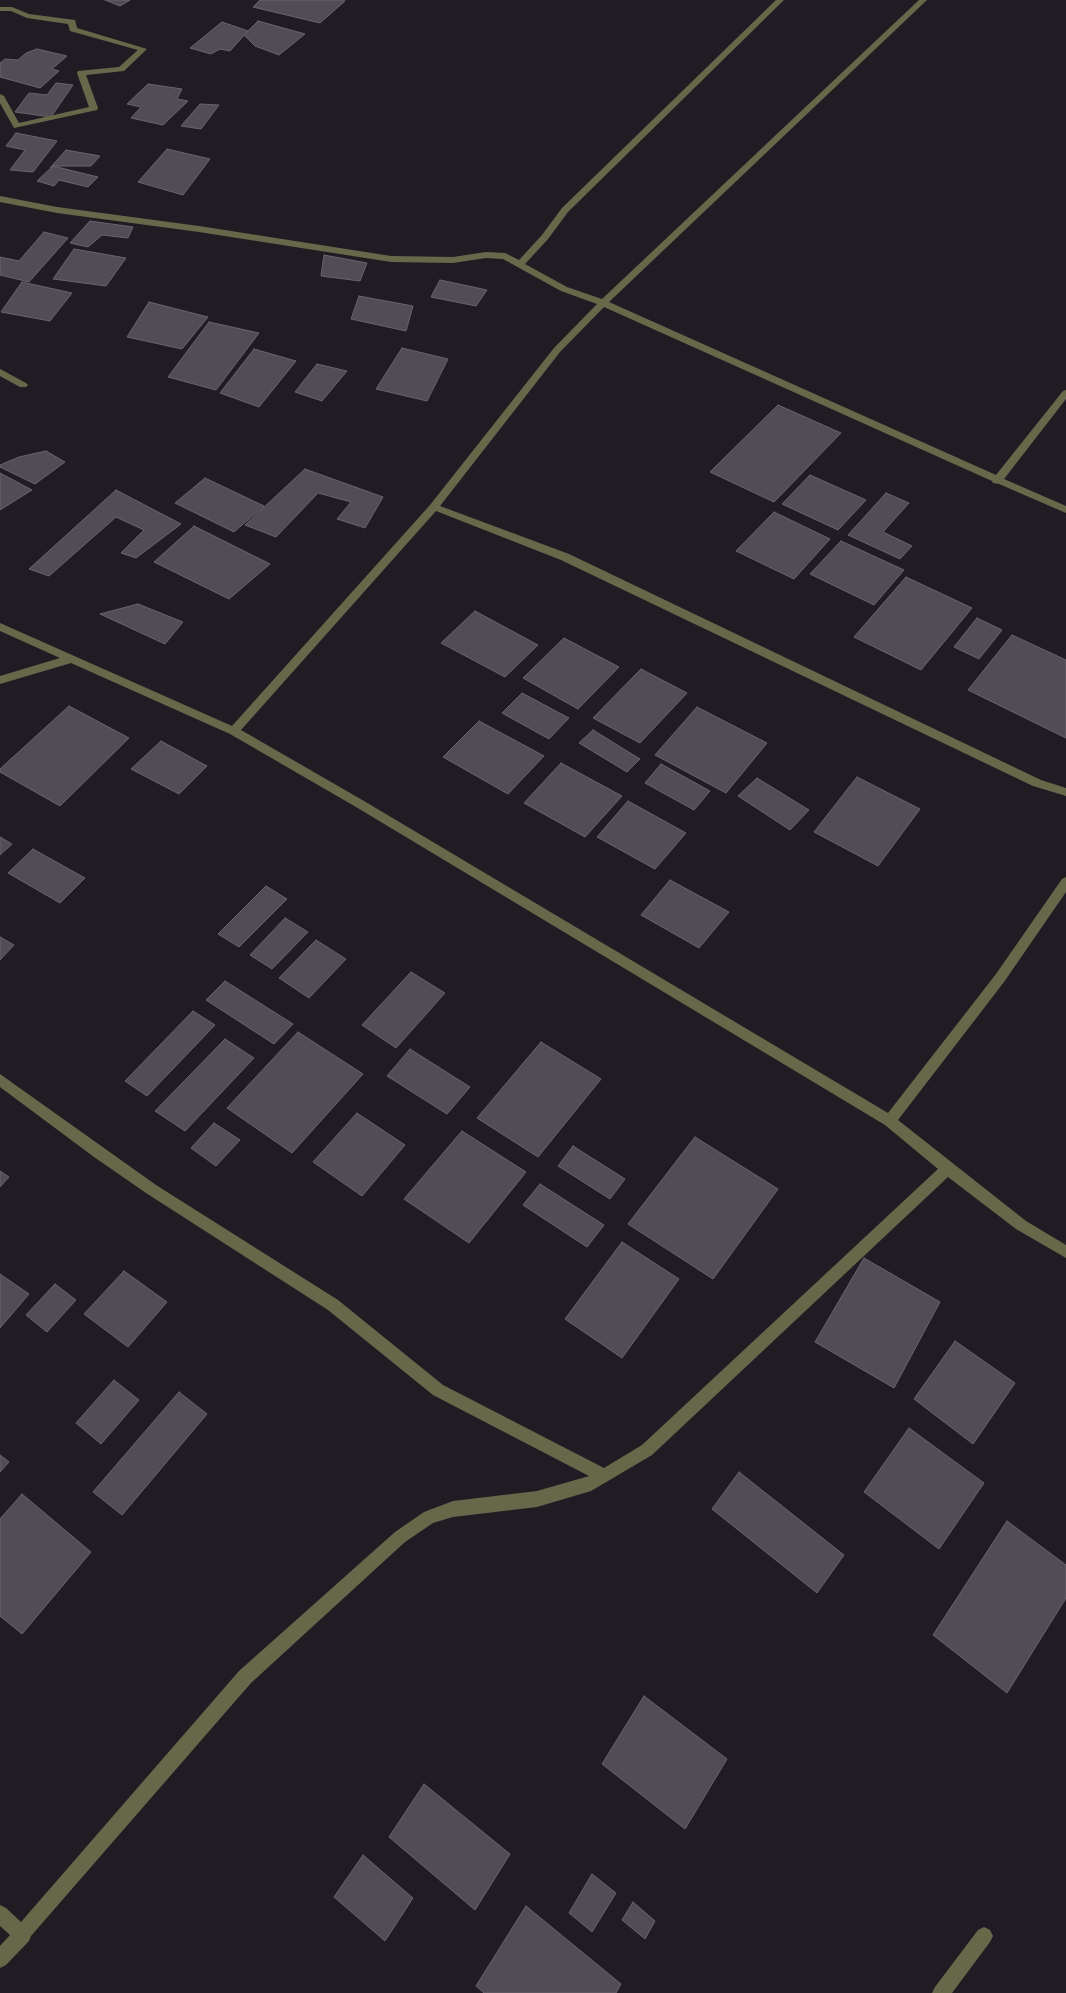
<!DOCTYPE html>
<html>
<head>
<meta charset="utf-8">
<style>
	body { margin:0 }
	canvas { display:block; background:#1f1d23 }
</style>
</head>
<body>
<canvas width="1066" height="1993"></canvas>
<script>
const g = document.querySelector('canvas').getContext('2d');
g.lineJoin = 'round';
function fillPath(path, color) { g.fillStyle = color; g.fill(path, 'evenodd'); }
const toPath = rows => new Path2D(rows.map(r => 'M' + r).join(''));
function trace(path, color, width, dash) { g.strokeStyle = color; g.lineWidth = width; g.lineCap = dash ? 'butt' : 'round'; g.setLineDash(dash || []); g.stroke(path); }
const building = toPath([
	[105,0,130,0,120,6,105,0],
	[260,0,343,0,345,1,320,23,253,7,260,0],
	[258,21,305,34,279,55,255,46,244,35,258,21],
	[222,22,248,31,230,51,220,49,211,54,190,48,222,22],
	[37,49,67,56,52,69,59,71,40,88,0,77,0,63,5,59,18,60,26,53,37,49],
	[56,83,73,85,51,117,15,112,29,93,47,95,56,83],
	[148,84,182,89,177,99,188,101,163,125,131,118,141,107,127,104,148,84],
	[200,104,219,105,201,129,181,126,200,104],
	[16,133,57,141,33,172,10,170,25,150,6,146,16,133],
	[167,149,210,159,183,195,138,182,167,149],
	[66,150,100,156,91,166,53,166,50,168,66,150],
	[53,166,98,177,88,187,59,180,54,186,37,181,53,166],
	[90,221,133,227,128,238,102,235,88,247,70,243,90,221],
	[44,232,68,238,29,282,0,275,0,257,19,261,44,232],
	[74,249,126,258,106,286,53,279,74,249],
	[324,255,367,263,360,281,321,276,324,255],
	[440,280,487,290,476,306,431,297,440,280],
	[22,282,72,293,50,321,1,312,22,282],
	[359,296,413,306,406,331,351,319,359,296],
	[149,302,208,317,182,349,127,337,149,302],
	[209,322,259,333,216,390,168,377,209,322],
	[402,348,448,359,427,401,376,389,402,348],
	[254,349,296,361,259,407,220,393,254,349],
	[317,364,347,371,322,401,295,392,317,364],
	[778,405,841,433,774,502,710,472,778,405],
	[46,451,65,462,35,484,0,467,0,465,19,457,46,451],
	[305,469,383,497,365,528,337,519,351,502,318,493,276,537,245,525,305,469],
	[0,473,32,490,0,510,0,473],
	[810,475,866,500,838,530,782,504,810,475],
	[205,478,264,506,234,532,175,503,205,478],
	[116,490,181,524,136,558,121,553,144,530,116,517,49,576,29,569,116,490],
	[886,493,909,503,883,532,912,546,900,559,848,535,886,493],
	[774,512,830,539,794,579,736,551,774,512],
	[194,526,270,564,229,599,154,562,194,526],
	[841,541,904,570,874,605,810,574,841,541],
	[906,577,972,608,921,670,854,637,906,577],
	[138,604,183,622,165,644,100,614,138,604],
	[475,611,538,645,505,677,441,643,475,611],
	[977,618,1002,630,979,659,954,647,977,618],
	[1012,635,1066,660,1066,738,968,690,1012,635],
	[564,638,619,667,578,709,523,678,564,638],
	[641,669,687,693,640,743,593,718,641,669],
	[522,693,569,718,549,739,502,713,522,693],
	[69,706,129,738,60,806,0,772,0,769,69,706],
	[697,707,767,743,726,793,655,755,697,707],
	[479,721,544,756,508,794,443,757,479,721],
	[593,730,640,759,627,772,579,743,593,730],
	[161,741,207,766,179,794,131,769,161,741],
	[561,763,622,796,585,837,524,803,561,763],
	[661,764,710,791,694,810,645,783,661,764],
	[857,777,920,809,878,866,814,832,857,777],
	[757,778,809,810,790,830,738,796,757,778],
	[628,801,686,833,655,869,597,837,628,801],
	[0,837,12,844,0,855,0,837],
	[33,849,85,878,60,903,8,873,33,849],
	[670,880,729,912,699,948,641,915,670,880],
	[266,886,287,899,239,947,218,934,266,886],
	[285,918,308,932,272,969,250,955,285,918],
	[0,937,14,945,0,960,0,937],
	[316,940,346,959,309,998,279,978,316,940],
	[411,972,445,993,396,1048,362,1025,411,972],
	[225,981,293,1024,274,1044,206,1000,225,981],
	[193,1011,215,1025,147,1096,125,1081,193,1011],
	[298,1032,363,1074,292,1153,227,1108,298,1032],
	[225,1039,254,1058,185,1131,155,1111,225,1039],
	[541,1042,601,1079,538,1157,477,1118,541,1042],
	[410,1049,470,1087,447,1114,387,1076,410,1049],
	[357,1113,405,1145,362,1196,313,1162,357,1113],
	[214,1123,240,1140,216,1166,191,1148,214,1123],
	[462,1131,526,1172,469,1243,404,1199,462,1131],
	[695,1137,778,1189,713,1279,628,1224,695,1137],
	[573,1146,625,1179,610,1199,558,1166,573,1146],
	[0,1171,9,1177,0,1187,0,1171],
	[540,1184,604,1225,587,1247,523,1205,540,1184],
	[622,1242,679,1279,622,1358,565,1319,622,1242],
	[864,1258,940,1302,894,1388,815,1342,864,1258],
	[124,1271,167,1302,128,1347,84,1314,124,1271],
	[0,1274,29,1294,0,1328,0,1274],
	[55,1284,76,1300,47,1332,26,1315,55,1284],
	[955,1341,1015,1383,973,1444,914,1399,955,1341],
	[114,1380,139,1400,101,1444,76,1423,114,1380],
	[179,1392,207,1414,122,1515,93,1492,179,1392],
	[909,1428,984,1483,939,1549,864,1492,909,1428],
	[0,1455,9,1462,0,1472,0,1455],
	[739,1472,844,1555,817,1593,712,1509,739,1472],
	[22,1494,91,1552,22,1634,0,1616,0,1519,22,1494],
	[1007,1521,1066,1565,1066,1598,1007,1693,933,1635,1007,1521],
	[644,1696,727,1759,685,1829,602,1764,644,1696],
	[424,1784,510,1854,475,1910,389,1837,424,1784],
	[363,1855,413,1898,385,1941,334,1897,363,1855],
	[592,1874,616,1893,592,1932,569,1913,592,1874],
	[633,1902,655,1921,645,1939,622,1920,633,1902],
	[526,1906,621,1984,616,1993,484,1993,476,1986,526,1906]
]);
fillPath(building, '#504d55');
trace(building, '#68646d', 1);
fillPath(toPath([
	[776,0,784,0,568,212,548,239,525,264,567,287,602,299,919,0,927,0,609,302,996,475,1063,391,1066,390,1066,399,1004,479,1066,506,1066,513,999,484,993,483,992,481,604,307,560,352,440,506,569,554,1041,780,1066,788,1066,796,1033,786,561,560,436,511,241,730,364,801,888,1113,996,974,1062,879,1066,877,1066,892,1004,982,898,1120,1026,1221,1066,1245,1066,1258,1016,1229,948,1177,652,1455,591,1491,537,1507,453,1517,433,1523,405,1542,251,1683,31,1936,29,1941,6,1965,0,1968,0,1946,10,1935,0,1926,0,1905,6,1908,21,1922,239,1671,395,1532,424,1512,453,1501,537,1491,589,1476,433,1395,328,1310,146,1193,94,1157,0,1087,0,1074,156,1185,338,1300,443,1385,604,1468,642,1445,938,1169,885,1125,356,807,230,734,71,663,0,684,0,676,60,658,0,631,0,623,232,726,430,505,554,348,597,304,561,291,503,259,486,258,453,263,391,262,199,232,57,213,0,202,0,196,57,207,199,226,391,256,453,257,486,252,505,253,519,260,542,235,562,208,776,0],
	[0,7,12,7,29,14,75,20,77,28,147,49,124,71,86,75,98,108,97,110,14,128,0,103,0,94,4,96,19,123,89,107,77,73,78,71,119,67,138,50,70,31,68,24,27,18,11,11,0,11,0,7],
	[0,369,26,383,28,385,26,387,20,387,0,376,0,369],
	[984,1927,990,1930,993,1936,990,1942,952,1993,932,1993,935,1987,978,1930,984,1927]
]), '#66684a');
</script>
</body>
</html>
